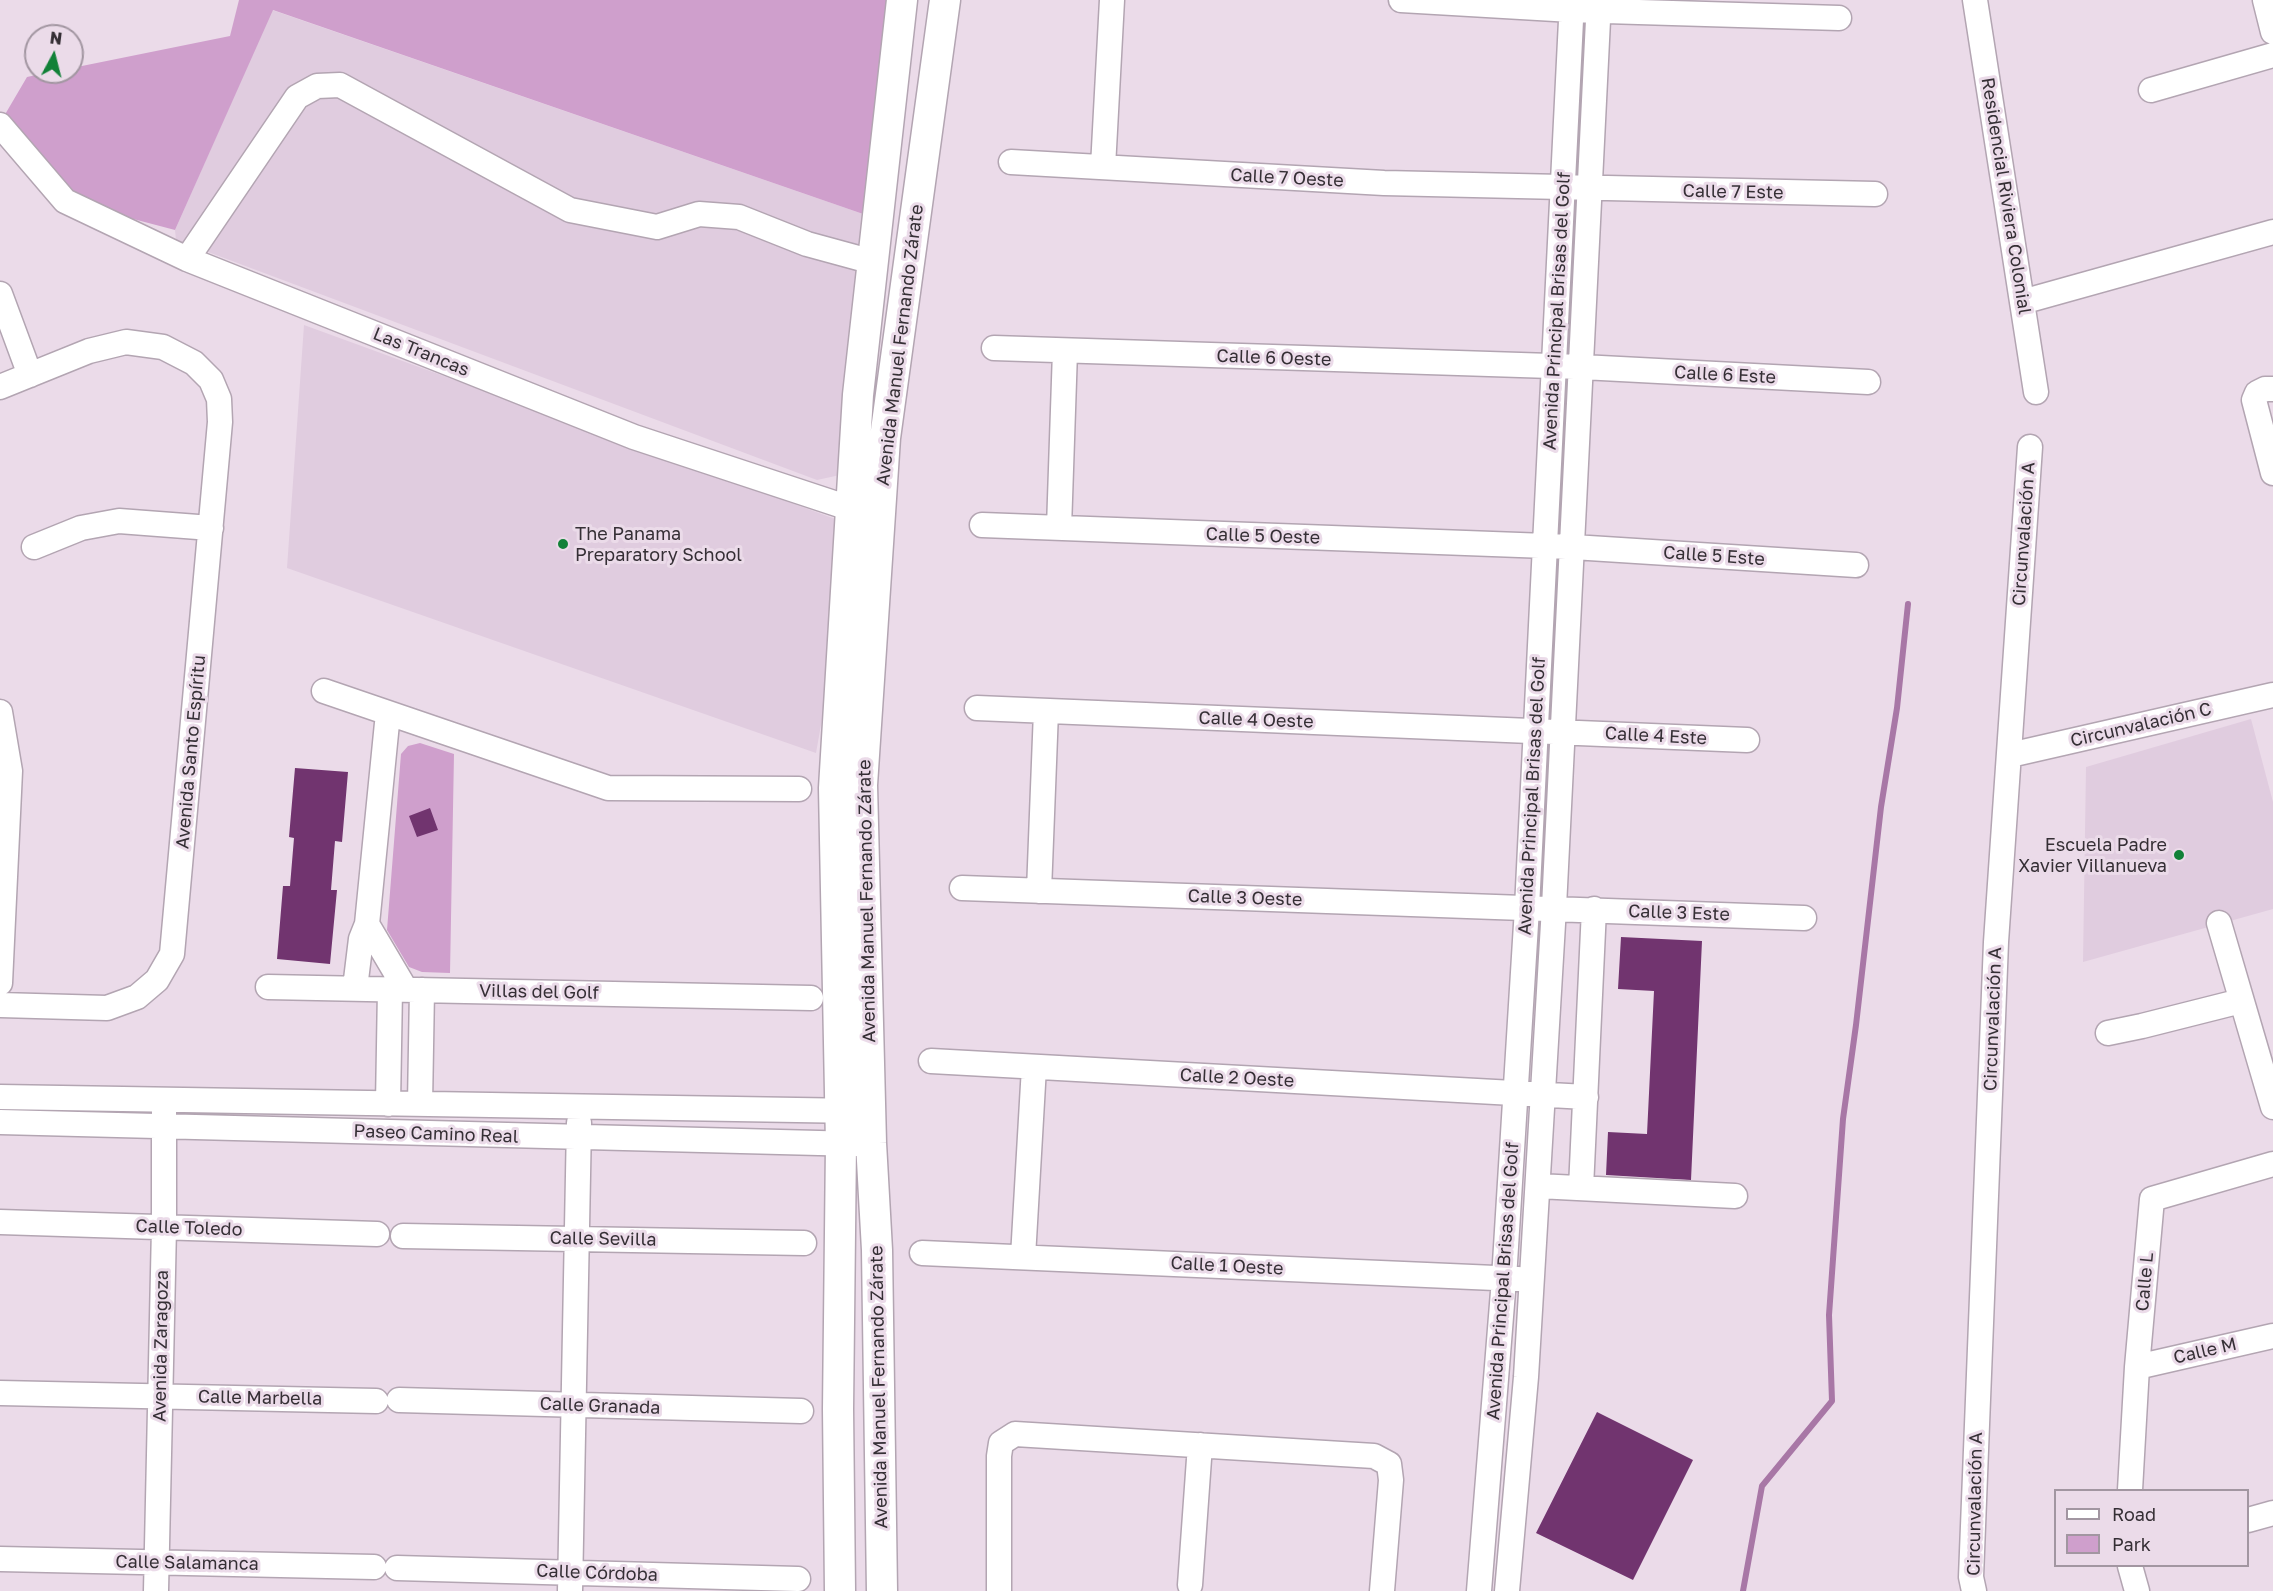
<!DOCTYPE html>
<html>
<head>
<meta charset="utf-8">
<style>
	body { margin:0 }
	#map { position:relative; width:2273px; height:1591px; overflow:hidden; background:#ebdbe9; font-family:"Golos Text",sans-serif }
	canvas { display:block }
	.legend { position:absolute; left:2054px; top:1489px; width:195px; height:78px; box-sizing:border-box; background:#ebdbe9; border:2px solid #a296a1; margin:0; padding:8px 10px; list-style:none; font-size:18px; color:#352f35 }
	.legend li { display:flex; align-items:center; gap:12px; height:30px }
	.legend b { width:30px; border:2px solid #a296a1 }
	.north { position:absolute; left:24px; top:24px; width:60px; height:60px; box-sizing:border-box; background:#ebdbe9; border:2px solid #a296a1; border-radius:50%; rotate:7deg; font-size:16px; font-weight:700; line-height:24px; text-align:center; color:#352f35 }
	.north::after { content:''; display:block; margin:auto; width:21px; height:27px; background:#128138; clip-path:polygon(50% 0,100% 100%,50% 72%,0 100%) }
</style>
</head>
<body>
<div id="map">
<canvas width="2273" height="1591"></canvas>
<ul class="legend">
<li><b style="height:8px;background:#fff"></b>Road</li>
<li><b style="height:16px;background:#cf9fcc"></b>Park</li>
</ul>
<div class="north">N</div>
</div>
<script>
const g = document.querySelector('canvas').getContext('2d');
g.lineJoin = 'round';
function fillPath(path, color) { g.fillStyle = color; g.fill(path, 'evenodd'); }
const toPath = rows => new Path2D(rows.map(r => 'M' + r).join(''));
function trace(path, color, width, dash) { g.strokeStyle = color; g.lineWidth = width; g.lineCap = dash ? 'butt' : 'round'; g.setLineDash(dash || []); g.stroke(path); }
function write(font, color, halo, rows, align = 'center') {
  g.font = font + ' "Golos Text",sans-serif'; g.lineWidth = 6; g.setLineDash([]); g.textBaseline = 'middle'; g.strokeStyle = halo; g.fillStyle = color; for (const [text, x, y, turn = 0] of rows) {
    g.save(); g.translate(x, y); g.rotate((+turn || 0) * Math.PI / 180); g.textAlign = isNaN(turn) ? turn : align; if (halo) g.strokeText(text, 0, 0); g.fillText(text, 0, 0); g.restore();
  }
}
fillPath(toPath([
	[272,10,866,215,840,475,817,480,176,240,175,230],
	[304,325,838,520,824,708,816,753,287,568],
	[2251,719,2273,802,2273,909,2083,962,2086,767]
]), '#e0ccdf');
fillPath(toPath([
	[239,0,900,0,866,215,273,10,175,230,65,201,0,123,27,77,50,72,72,72,72,68,230,36],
	[420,743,454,754,450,973,422,972,409,967,387,930,401,754,408,746]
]), '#cf9fcc');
trace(toPath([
	[1743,1591,1762,1486,1832,1401,1829,1315,1843,1119,1856,1025,1881,807,1897,708,1908,604]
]), '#a877a6', 6);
fillPath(toPath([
	[295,768,348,772,342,842,335,841,331,890,337,890,330,964,277,959,283,886,290,886,294,838,289,837],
	[430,808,438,830,417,837,409,816],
	[1621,937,1702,941,1691,1180,1606,1175,1608,1132,1647,1134,1654,991,1618,989],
	[1597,1412,1693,1460,1633,1580,1536,1533]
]), '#71346f');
const minor = toPath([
	[1401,0,1572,10,1839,18],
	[1975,0,2036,392],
	[2265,0,2273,32],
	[2151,90,2273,55],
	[0,125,65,201,187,259,634,437,852,509,867,509],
	[1011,162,1384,183,1875,194],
	[1103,167,1112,0],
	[187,259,297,97,317,86,340,85,570,210,657,227,699,214,739,217,807,244,873,262],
	[0,294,30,375],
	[2022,302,2273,232],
	[994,348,1582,367,1868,382],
	[0,387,89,351,126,342,163,347,194,363,211,380,219,399,220,422,172,954,157,980,137,997,107,1008,0,1005],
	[2273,389,2265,389,2257,393,2254,400,2273,473],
	[982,525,1573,547,1856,565],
	[1059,528,1065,351],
	[34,547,81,528,119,521,211,528],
	[324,691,608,788,799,789],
	[977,708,1747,740],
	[0,712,10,771,0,983],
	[2010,755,2273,695],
	[962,888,1804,918],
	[1039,891,1046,711],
	[2219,923,2273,1107],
	[367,924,406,990],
	[268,987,811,998],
	[355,988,361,939,367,924,388,713],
	[2108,1033,2142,1026,2241,1001],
	[931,1061,1586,1097],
	[0,1097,858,1111],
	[388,1104,390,989],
	[420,1104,422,990],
	[0,1122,858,1144],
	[1538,1186,1735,1196],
	[1581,1188,1594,909],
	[0,1222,377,1234],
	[403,1236,804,1243],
	[922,1253,1518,1279],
	[1023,1257,1034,1067],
	[2137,1367,2273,1336],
	[0,1393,376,1401],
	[399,1400,801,1411],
	[2130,1490,2137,1367,2152,1199,2273,1164],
	[2248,1520,2273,1513],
	[0,1559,374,1567],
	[2130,1566,2137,1591],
	[397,1568,798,1579],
	[1190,1585,1200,1445],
	[156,1591,164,1227,164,1112],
	[570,1591,579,1123],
	[999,1591,999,1456,1001,1443,1015,1434,1374,1456,1389,1464,1391,1480,1382,1591],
	[1479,1591,1504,1279,1527,908,1572,0],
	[1507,1591,1526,1377,1554,907,1599,0],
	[1974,1591,1971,1577,1996,942,2030,447]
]);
const major = toPath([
	[840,1591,838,1409,841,1144,834,788,858,395,902,0],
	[882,1591,877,1250,871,1143,862,785,885,438,945,0]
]);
trace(minor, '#b3a5b2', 27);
trace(major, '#b3a5b2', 33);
trace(minor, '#fff', 24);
trace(major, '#fff', 30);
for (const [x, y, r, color] of [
	[563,544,6,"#128138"],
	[2179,855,6,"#128138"]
]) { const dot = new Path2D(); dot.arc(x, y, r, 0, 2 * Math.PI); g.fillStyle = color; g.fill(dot); trace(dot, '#ebdbe9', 2); }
write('18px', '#352f35', '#ebdbe9', [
	["Calle 7 Oeste",1287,178,3],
	["Calle 7 Este",1733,192,1],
	["Residencial Riviera Colonial",2006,196,81],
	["Avenida Principal Brisas del Golf",1557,311,-87],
	["Avenida Manuel Fernando Zárate",900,345,-83],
	["Las Trancas",421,352,22],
	["Calle 6 Oeste",1274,358,2],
	["Calle 6 Este",1725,375,3],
	["Circunvalación A",2024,534,-86],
	["Calle 5 Oeste",1263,536,2],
	["Calle 5 Este",1714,556,4],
	["Calle 4 Oeste",1256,720,2],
	["Circunvalación C",2141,725,-13],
	["Calle 4 Este",1656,736,3],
	["Avenida Santo Espíritu",191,752,-85],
	["Avenida Principal Brisas del Golf",1532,796,-87],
	["Calle 3 Oeste",1245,898,2],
	["Avenida Manuel Fernando Zárate",867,901,-91],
	["Calle 3 Este",1679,913,2],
	["Villas del Golf",539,992,1],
	["Circunvalación A",1993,1019,-88],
	["Calle 2 Oeste",1237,1078,3],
	["Paseo Camino Real",436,1134,2],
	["Calle Toledo",189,1228,2],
	["Calle Sevilla",603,1239,1],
	["Calle 1 Oeste",1227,1266,3],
	["Avenida Principal Brisas del Golf",1503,1281,-86],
	["Calle L",2145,1282,-85],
	["Avenida Zaragoza",161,1346,-89],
	["Calle M",2205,1351,-13],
	["Avenida Manuel Fernando Zárate",879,1387,-91],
	["Calle Marbella",260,1398,1],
	["Calle Granada",600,1406,2],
	["Circunvalación A",1975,1504,-89],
	["Calle Salamanca",187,1563,1],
	["Calle Córdoba",597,1573,2]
]);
write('18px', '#352f35', '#ebdbe9', [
	["The Panama",575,534],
	["Preparatory School",575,555],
	["Escuela Padre",2167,845,"right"],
	["Xavier Villanueva",2167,866,"right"]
], 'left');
</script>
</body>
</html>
